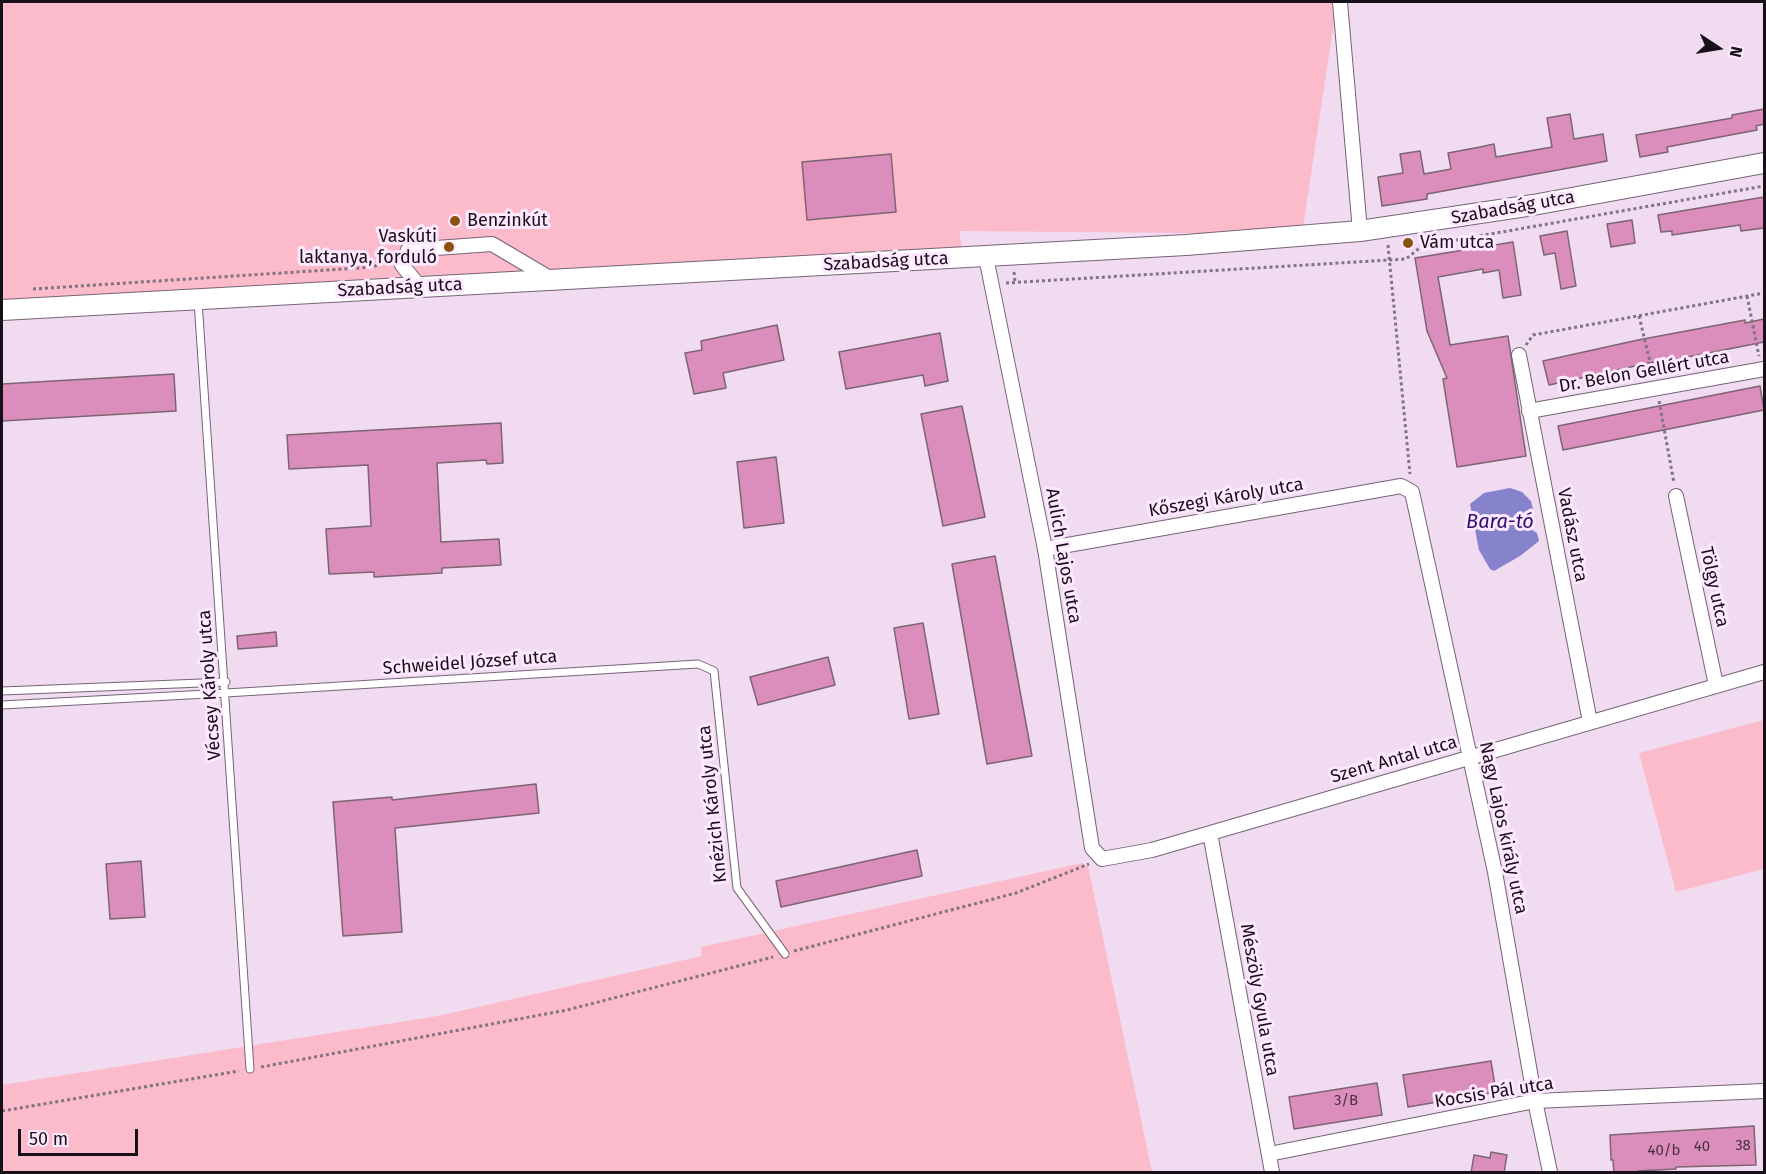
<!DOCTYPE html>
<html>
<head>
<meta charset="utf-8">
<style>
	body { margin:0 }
	#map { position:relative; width:1766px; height:1174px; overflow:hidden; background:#f0dbf1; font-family:"Fira Sans",sans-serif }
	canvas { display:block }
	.frame { position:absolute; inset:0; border:3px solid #171018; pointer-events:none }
	.north { position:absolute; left:1688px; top:18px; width:60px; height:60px; -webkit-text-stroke:4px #fee8ff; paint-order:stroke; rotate:102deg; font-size:16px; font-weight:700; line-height:24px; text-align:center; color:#171018 }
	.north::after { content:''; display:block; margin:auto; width:21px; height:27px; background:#171018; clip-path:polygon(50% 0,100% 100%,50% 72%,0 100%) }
	.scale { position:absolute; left:18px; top:1129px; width:120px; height:27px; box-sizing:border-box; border:3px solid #171018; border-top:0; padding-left:8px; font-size:18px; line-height:21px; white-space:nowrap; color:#171018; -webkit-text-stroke:4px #fee8ff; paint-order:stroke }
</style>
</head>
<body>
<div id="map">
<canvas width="1766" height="1174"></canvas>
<div class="frame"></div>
<div class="north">N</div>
<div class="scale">50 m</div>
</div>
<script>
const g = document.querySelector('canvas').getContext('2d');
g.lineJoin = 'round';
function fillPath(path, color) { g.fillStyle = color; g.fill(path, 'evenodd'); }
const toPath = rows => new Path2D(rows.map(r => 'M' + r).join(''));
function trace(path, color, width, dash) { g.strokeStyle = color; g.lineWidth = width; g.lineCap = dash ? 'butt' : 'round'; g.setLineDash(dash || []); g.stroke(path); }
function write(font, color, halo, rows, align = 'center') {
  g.font = font + ' "Fira Sans",sans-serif'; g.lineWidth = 6; g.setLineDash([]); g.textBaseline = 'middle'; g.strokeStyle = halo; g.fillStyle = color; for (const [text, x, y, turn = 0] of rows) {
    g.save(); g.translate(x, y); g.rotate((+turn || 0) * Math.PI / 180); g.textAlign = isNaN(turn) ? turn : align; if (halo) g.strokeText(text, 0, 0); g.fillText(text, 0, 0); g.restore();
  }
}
fillPath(toPath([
	[2,2,1337,2,1302,234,959,231,962,248,2,305],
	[1764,720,1764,869,1676,892,1639,753],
	[1082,863,1088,866,1152,1172,2,1172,2,1085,438,1016,702,956,701,947]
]), '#fcbbca');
fillPath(toPath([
	[1510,488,1522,492,1531,501,1534,513,1525,519,1526,526,1537,533,1539,541,1520,556,1494,571,1490,569,1479,550,1470,504,1484,493]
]), '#8782cc');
const building = toPath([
	[1764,109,1764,124,1756,126,1757,130,1667,147,1668,152,1640,157,1636,135,1732,118,1732,115,1764,109],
	[1570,114,1574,139,1603,134,1607,161,1427,194,1427,199,1382,206,1378,177,1403,173,1400,154,1420,151,1424,174,1451,169,1448,153,1480,147,1494,144,1496,157,1552,147,1547,118,1570,114],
	[891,154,896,212,807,220,802,162,891,154],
	[1764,197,1764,228,1741,231,1740,225,1672,235,1672,231,1661,232,1658,215,1764,197],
	[1632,220,1635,243,1611,247,1607,224,1632,220],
	[1567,231,1576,286,1561,289,1555,253,1544,255,1540,236,1567,231],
	[1513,242,1521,295,1503,298,1499,270,1483,273,1483,269,1438,277,1450,345,1508,336,1526,456,1457,467,1443,379,1447,378,1427,331,1415,258,1513,242],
	[1764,319,1764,342,1653,364,1653,362,1549,385,1543,361,1638,340,1745,320,1745,323,1764,319],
	[777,325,784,360,723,373,726,388,694,394,685,353,702,350,701,341,777,325],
	[940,333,948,381,925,386,923,375,846,389,839,352,940,333],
	[174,374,176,411,2,421,2,384,174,374],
	[1760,386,1764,410,1563,450,1558,426,1760,386],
	[962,406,985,517,943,526,921,414,962,406],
	[501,423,503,463,487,464,486,460,437,463,441,542,499,539,501,565,442,568,442,573,374,577,374,572,329,574,326,529,371,526,368,465,289,469,287,435,501,423],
	[776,457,784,523,744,528,737,462,776,457],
	[995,556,1032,756,987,764,952,564,995,556],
	[923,623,939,714,909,719,894,628,923,623],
	[276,632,277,646,238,649,237,636,276,632],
	[828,657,835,685,758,705,750,677,828,657],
	[536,784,539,813,395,828,402,932,343,936,333,802,392,797,392,800,536,784],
	[917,850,922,876,781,907,776,881,917,850],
	[141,861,145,917,110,919,106,864,141,861],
	[1491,1061,1496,1092,1408,1107,1403,1075,1491,1061],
	[1377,1083,1382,1115,1294,1129,1289,1097,1377,1083],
	[1754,1126,1756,1165,1676,1167,1676,1169,1638,1171,1638,1173,1614,1173,1613,1160,1611,1160,1610,1135,1754,1126],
	[1491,1152,1507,1155,1504,1173,1471,1173,1474,1155,1490,1158,1491,1152]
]);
fillPath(building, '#db8ebb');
trace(building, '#7d6472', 1.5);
const service = toPath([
	[198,301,250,1069],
	[2,691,226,682],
	[2,705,226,693,698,664,714,671,737,888,785,954]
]);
const minor = toPath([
	[1340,2,1360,231],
	[986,257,1045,549,1092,848,1102,859,1152,850,1764,672],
	[420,287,402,265,408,250,492,244,553,280],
	[1519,355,1590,722],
	[1529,411,1764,369],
	[1676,496,1716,685],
	[1045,549,1401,486,1412,492,1495,872,1535,1101,1550,1172],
	[1210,833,1272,1172],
	[1269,1154,1535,1101,1764,1091]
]);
const secondary = toPath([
	[2,310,1186,245,1360,231,1533,205,1764,163]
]);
trace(service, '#766376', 9);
trace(minor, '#766376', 16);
trace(secondary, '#766376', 22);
trace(toPath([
	[1388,245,1410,474],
	[1014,272,1015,282],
	[1006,283,1406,259,1422,246,1764,186],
	[33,289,374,267,391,255],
	[1747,296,1759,356],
	[1639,316,1653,374],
	[1526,345,1533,335,1764,293],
	[1659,401,1674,483],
	[794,951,1016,893,1089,864],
	[261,1067,567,1010,773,957],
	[2,1111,239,1071]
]), '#817382', 3, [3, 3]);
trace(service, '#fff', 7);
trace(minor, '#fff', 14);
trace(secondary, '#fff', 20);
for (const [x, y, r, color] of [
	[455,221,6,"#8c510e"],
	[1408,243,6,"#8c510e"],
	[449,247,6,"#8c510e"]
]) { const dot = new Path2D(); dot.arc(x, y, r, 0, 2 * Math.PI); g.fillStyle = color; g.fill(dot); trace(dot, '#fee8ff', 2); }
write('15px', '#483041', null, [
	["3/B",1346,1101],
	["38",1743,1146],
	["40",1702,1147],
	["40/b",1664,1151]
]);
write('18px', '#171018', '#fee8ff', [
	["Szabadság utca",1513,208,-10],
	["Szabadság utca",886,262,-3],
	["Szabadság utca",400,288,-3],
	["Dr. Belon Gellért utca",1644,372,-10],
	["Kőszegi Károly utca",1226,498,-10],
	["Vadász utca",1572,535,79],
	["Aulich Lajos utca",1063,556,80],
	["Tölgy utca",1714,587,78],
	["Schweidel József utca",470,663,-4],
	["Vécsey Károly utca",210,685,-94],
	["Szent Antal utca",1394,760,-16],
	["Knézich Károly utca",713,804,-96],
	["Nagy Lajos király utca",1503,828,78],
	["Mészöly Gyula utca",1259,1000,80],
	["Kocsis Pál utca",1494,1093,-9]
]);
write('18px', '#171018', '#fee8ff', [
	["Benzinkút",467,221],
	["Vaskúti",437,237,"right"],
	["laktanya, forduló",437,258,"right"],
	["Vám utca",1420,243]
], 'left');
write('italic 20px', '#29116a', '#fee8ff', [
	["Bara-tó",1500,522]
]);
</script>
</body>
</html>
